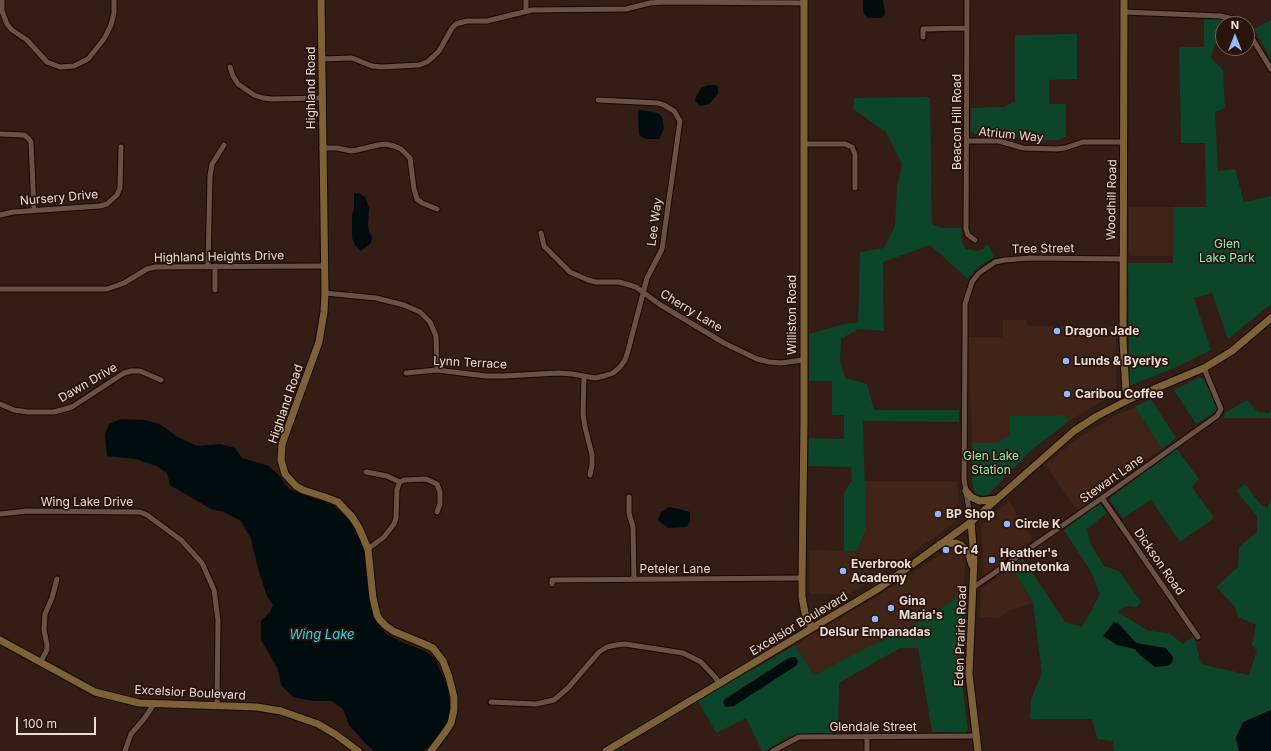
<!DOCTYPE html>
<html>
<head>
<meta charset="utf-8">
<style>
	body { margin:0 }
	#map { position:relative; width:1271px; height:751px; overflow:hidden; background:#331d14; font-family:Inter,sans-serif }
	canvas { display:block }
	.north { position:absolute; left:1215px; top:16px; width:40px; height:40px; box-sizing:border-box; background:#29140b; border:1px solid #77645c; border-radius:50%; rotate:0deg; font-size:11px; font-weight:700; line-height:16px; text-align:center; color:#ecdcd6 }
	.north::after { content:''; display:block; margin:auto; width:14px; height:18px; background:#92b7fd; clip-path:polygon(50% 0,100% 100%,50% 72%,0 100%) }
	.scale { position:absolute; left:16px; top:717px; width:80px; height:18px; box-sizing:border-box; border:2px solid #ecdcd6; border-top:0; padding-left:5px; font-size:12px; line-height:14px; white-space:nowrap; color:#ecdcd6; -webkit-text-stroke:3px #29140b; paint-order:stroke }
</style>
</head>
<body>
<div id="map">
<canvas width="1271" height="751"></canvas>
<div class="north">N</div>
<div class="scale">100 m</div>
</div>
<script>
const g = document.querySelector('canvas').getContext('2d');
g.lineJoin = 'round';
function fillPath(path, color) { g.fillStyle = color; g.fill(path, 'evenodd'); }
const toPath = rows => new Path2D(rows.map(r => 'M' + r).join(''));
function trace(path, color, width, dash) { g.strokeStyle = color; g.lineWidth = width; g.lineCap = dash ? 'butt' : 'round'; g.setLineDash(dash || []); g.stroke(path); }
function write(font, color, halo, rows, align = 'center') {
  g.font = font + ' Inter,sans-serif'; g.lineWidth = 3.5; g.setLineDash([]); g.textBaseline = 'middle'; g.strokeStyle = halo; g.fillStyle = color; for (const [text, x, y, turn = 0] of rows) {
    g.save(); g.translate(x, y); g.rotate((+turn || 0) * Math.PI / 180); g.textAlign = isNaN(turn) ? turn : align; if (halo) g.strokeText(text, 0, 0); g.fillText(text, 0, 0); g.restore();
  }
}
fillPath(toPath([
	[1129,207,1173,207,1173,256,1131,256,1129,253],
	[1003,320,1026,320,1029,326,1116,326,1116,393,1069,421,1065,415,1009,416,1010,434,996,443,972,443,969,337,1003,337],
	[1135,407,1162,449,1077,510,1045,465,1080,437,1114,416],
	[864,481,957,481,960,515,954,523,896,565,850,594,810,594,809,550,857,551,866,529],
	[1009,501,1033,539,987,573,984,573,983,569,983,557,981,528,982,525],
	[957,547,961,549,965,556,964,594,902,632,868,647,814,675,795,645,884,592,951,548],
	[1012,567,1033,603,1011,610,999,618,980,617,981,589]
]), '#412418');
fillPath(toPath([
	[1204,18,1217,19,1225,24,1223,24,1223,29,1212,52,1211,58,1223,70,1225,108,1215,112,1218,171,1235,169,1244,202,1271,196,1271,304,1228,339,1212,293,1194,298,1211,350,1179,366,1129,386,1128,263,1173,263,1173,207,1206,207,1205,143,1181,143,1179,47,1204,47],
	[1271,20,1271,59,1254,29],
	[1077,34,1077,79,1049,80,1049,104,1066,104,1066,137,1058,140,1025,140,1004,133,975,134,971,131,971,108,1004,107,1015,101,1015,35],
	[930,97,932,224,942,228,961,228,962,243,966,249,976,251,982,250,988,244,994,257,981,265,968,279,930,245,883,262,884,331,858,329,841,339,840,360,845,378,867,384,874,410,959,410,959,422,863,421,866,529,857,551,844,551,844,493,852,480,851,467,808,466,809,438,844,439,844,415,832,415,832,381,809,381,809,334,844,324,858,323,860,252,884,248,895,226,897,186,902,164,886,132,853,109,854,98],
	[1198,378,1203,378,1217,408,1215,412,1196,424,1174,390],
	[1151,399,1176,438,1162,449,1135,407],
	[1247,400,1258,412,1269,413,1271,411,1271,418,1223,418,1226,412],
	[1065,415,1069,421,1030,451,989,494,984,496,975,493,972,482,972,443,996,443,1010,434,1009,416],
	[1177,449,1199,479,1192,487,1214,518,1180,542,1151,500,1123,518,1110,501,1111,497],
	[1245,484,1261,505,1267,508,1271,499,1271,710,1243,722,1236,738,1239,751,1114,751,1113,741,1097,739,1092,719,1030,719,1031,699,1042,673,1033,603,1012,567,1023,559,1065,622,1082,627,1100,594,1091,572,1064,530,1099,504,1101,505,1107,513,1087,529,1091,545,1104,566,1119,571,1141,602,1136,607,1126,606,1118,612,1149,631,1169,633,1183,644,1194,636,1201,664,1249,675,1257,650,1252,645,1256,625,1238,617,1235,607,1216,587,1238,567,1239,547,1257,532,1257,516,1236,491],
	[1118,623,1136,643,1146,646,1141,656,1135,649,1117,645],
	[964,594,961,655,962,683,968,730,966,733,932,732,918,648,900,648,839,683,838,733,799,734,790,736,765,751,762,751,746,718,716,733,698,701,736,678,763,664,795,645,814,675,868,647,902,632]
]), '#0c4529');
fillPath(toPath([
	[863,0,883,0,885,14,882,18,868,18,863,12],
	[709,85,716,85,718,88,718,94,709,104,700,106,695,101,696,97,701,88],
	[640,110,658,113,662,117,664,129,659,139,646,139,639,135,638,111],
	[354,193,360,194,365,197,369,208,368,225,369,232,372,238,371,243,361,251,355,245,352,238,352,214,354,209],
	[121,419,144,420,160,424,176,436,197,446,220,444,235,448,242,458,267,465,277,473,289,489,333,505,349,520,358,534,364,548,368,568,370,603,375,619,386,634,402,642,425,651,435,659,447,685,450,706,447,722,435,739,424,751,374,751,366,744,349,725,343,709,332,701,313,701,293,697,281,685,278,669,261,640,261,621,270,612,273,605,267,596,258,568,251,539,241,521,224,512,211,509,170,485,167,473,156,466,136,459,107,456,105,434,109,424],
	[669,507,675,508,690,512,690,521,687,527,668,528,658,520,661,512],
	[1114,622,1118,623,1136,643,1166,648,1173,657,1172,663,1167,666,1155,667,1141,656,1135,649,1117,645,1103,636],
	[792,657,795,657,798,661,797,665,734,706,725,707,723,702,725,699,787,659],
	[1271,710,1271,751,1239,751,1236,738,1243,722]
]), '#010c0e');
const street = toPath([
	[2,0,2,11,7,24,12,30,27,40,47,62,60,67,74,66,88,59,104,39,111,25,114,13,114,0],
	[526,0,526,11],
	[967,0,966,229,968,235,975,240],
	[1124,12,1221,16,1232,19,1240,24],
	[1247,30,1271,69],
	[923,37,923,29,967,28],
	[322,59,352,58,372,66,382,67,419,65,427,62,433,57,439,51,452,28,456,24,467,21,487,21,532,10,626,9,650,3,662,2,804,3],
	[230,67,233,76,238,84,254,95,263,98,272,99,322,98],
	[0,134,24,135,28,138,31,142,34,210],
	[967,141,999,141,1023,148,1057,149,1065,148,1083,142,1124,142],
	[804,144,845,144,852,147,855,154,855,188],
	[322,148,337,148,351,151,357,150,378,145,386,144,394,146,401,149,410,158,414,189,417,199,422,203,437,209],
	[0,215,13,212,100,206,107,204,117,195,120,188,121,147],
	[541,233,544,246,570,272,588,280,596,282,619,282,636,287,659,304,724,343,757,359,769,362,781,363,803,360],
	[208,266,210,176,212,164,224,145],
	[0,289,107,289,124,283,147,269,155,267,324,266],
	[215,290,215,266],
	[325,293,376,298,404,305,420,312,430,322,436,336,437,370],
	[406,373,437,370,486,376,504,376,558,373,572,374,595,378,604,376,613,373,620,367,625,360,628,351,647,278,662,249,680,121,674,111,664,105,658,103,598,100],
	[584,376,583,414,585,427,592,455,592,465,590,475],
	[0,404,14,410,28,412,54,412,72,407,124,373,132,371,140,371,161,380],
	[366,472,387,476,400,482],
	[629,497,629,513,633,527,634,579],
	[1102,498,1198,637],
	[0,514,27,511,140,512,147,515,181,540,202,563,214,590,218,620,217,705],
	[971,522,964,479,965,339,965,304,972,282,979,273,995,262,1005,260,1030,258,1123,259],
	[368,549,384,537,394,524,396,518,397,489,400,482,404,480,426,479,437,484,440,492,440,504,437,512],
	[552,584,552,580,802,578],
	[974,587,1102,498,1217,416,1221,409,1204,368],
	[40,663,47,650,47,645,44,630,45,614,52,598,57,579],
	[491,702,536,704,554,700,568,688,599,652,607,647,616,645,625,644,683,653,701,662,715,677,720,684],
	[867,737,867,751],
	[125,751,131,734,144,719,154,704],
	[773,751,799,737,976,736]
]);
const secondary = toPath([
	[321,0,325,293,324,312,319,342,282,444,281,460,285,474,296,486,303,490,325,497,338,502,352,517,359,528,368,549,373,598,377,615,380,620,386,626,393,631,422,643,433,648,443,661,449,677,454,697,454,710,451,723,446,731,431,751],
	[804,0,804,423,802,578,802,597,805,613,812,628],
	[1124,0,1123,341,1126,391,1130,399],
	[966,491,971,497,980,501,997,499],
	[971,522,974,559,969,674,978,751],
	[940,544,956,543,961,545,968,552,972,565],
	[0,640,95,692,139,703,257,707,281,711,318,724,335,734,358,751],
	[606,751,881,587,971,522,1074,431,1097,416,1130,399,1204,368,1232,351,1271,318]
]);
trace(street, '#1a0702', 7);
trace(secondary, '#1a0702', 9);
trace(street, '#6a5146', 5);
trace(secondary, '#7d6237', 7);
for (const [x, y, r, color] of [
	[1057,331,4,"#92b7fd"],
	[1066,361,4,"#92b7fd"],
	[1067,394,4,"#92b7fd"],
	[938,514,4,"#92b7fd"],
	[1007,524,4,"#92b7fd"],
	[946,550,4,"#92b7fd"],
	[992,560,4,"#92b7fd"],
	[843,571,4,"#92b7fd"],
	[891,608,4,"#92b7fd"],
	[875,619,4,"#92b7fd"]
]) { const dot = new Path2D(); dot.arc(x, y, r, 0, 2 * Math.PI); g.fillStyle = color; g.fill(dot); trace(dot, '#29140b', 1.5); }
write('12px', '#ecdcd6', '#29140b', [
	["Highland Road",311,88,-90],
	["Beacon Hill Road",957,122,-90],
	["Atrium Way",1011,135,6],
	["Nursery Drive",59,198,-5],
	["Woodhill Road",1112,200,-89],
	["Lee Way",655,222,-82],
	["Tree Street",1043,249,-1],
	["Highland Heights Drive",219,257,-1],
	["Cherry Lane",691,311,31],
	["Williston Road",792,315,-90],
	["Lynn Terrace",470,363,3],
	["Dawn Drive",88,383,-30],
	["Highland Road",286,404,-71],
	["Stewart Lane",1112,479,-35],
	["Wing Lake Drive",87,502],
	["Dickson Road",1159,562,55],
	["Peteler Lane",675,569],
	["Excelsior Boulevard",799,624,-31],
	["Eden Prairie Road",961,636,-88],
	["Excelsior Boulevard",190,693,3],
	["Glendale Street",873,727]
]);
write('12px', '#83f1b2', '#29140b', [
	["Glen",1227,244],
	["Lake Park",1227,258],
	["Glen Lake",991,456],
	["Station",991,470]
]);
write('bold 12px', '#ecdcd6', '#29140b', [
	["Dragon Jade",1065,331],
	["Lunds & Byerlys",1074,361],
	["Caribou Coffee",1075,394],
	["BP Shop",946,514],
	["Circle K",1015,524],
	["Cr 4",954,550],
	["Heather's",1000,553],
	["Minnetonka",1000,567],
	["Everbrook",851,564],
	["Academy",851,578],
	["Gina",899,601],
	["Maria's",899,615],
	["DelSur Empanadas",875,632,"center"]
], 'left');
write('italic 13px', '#1bdbed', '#29140b', [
	["Wing Lake",322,635]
]);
</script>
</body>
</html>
